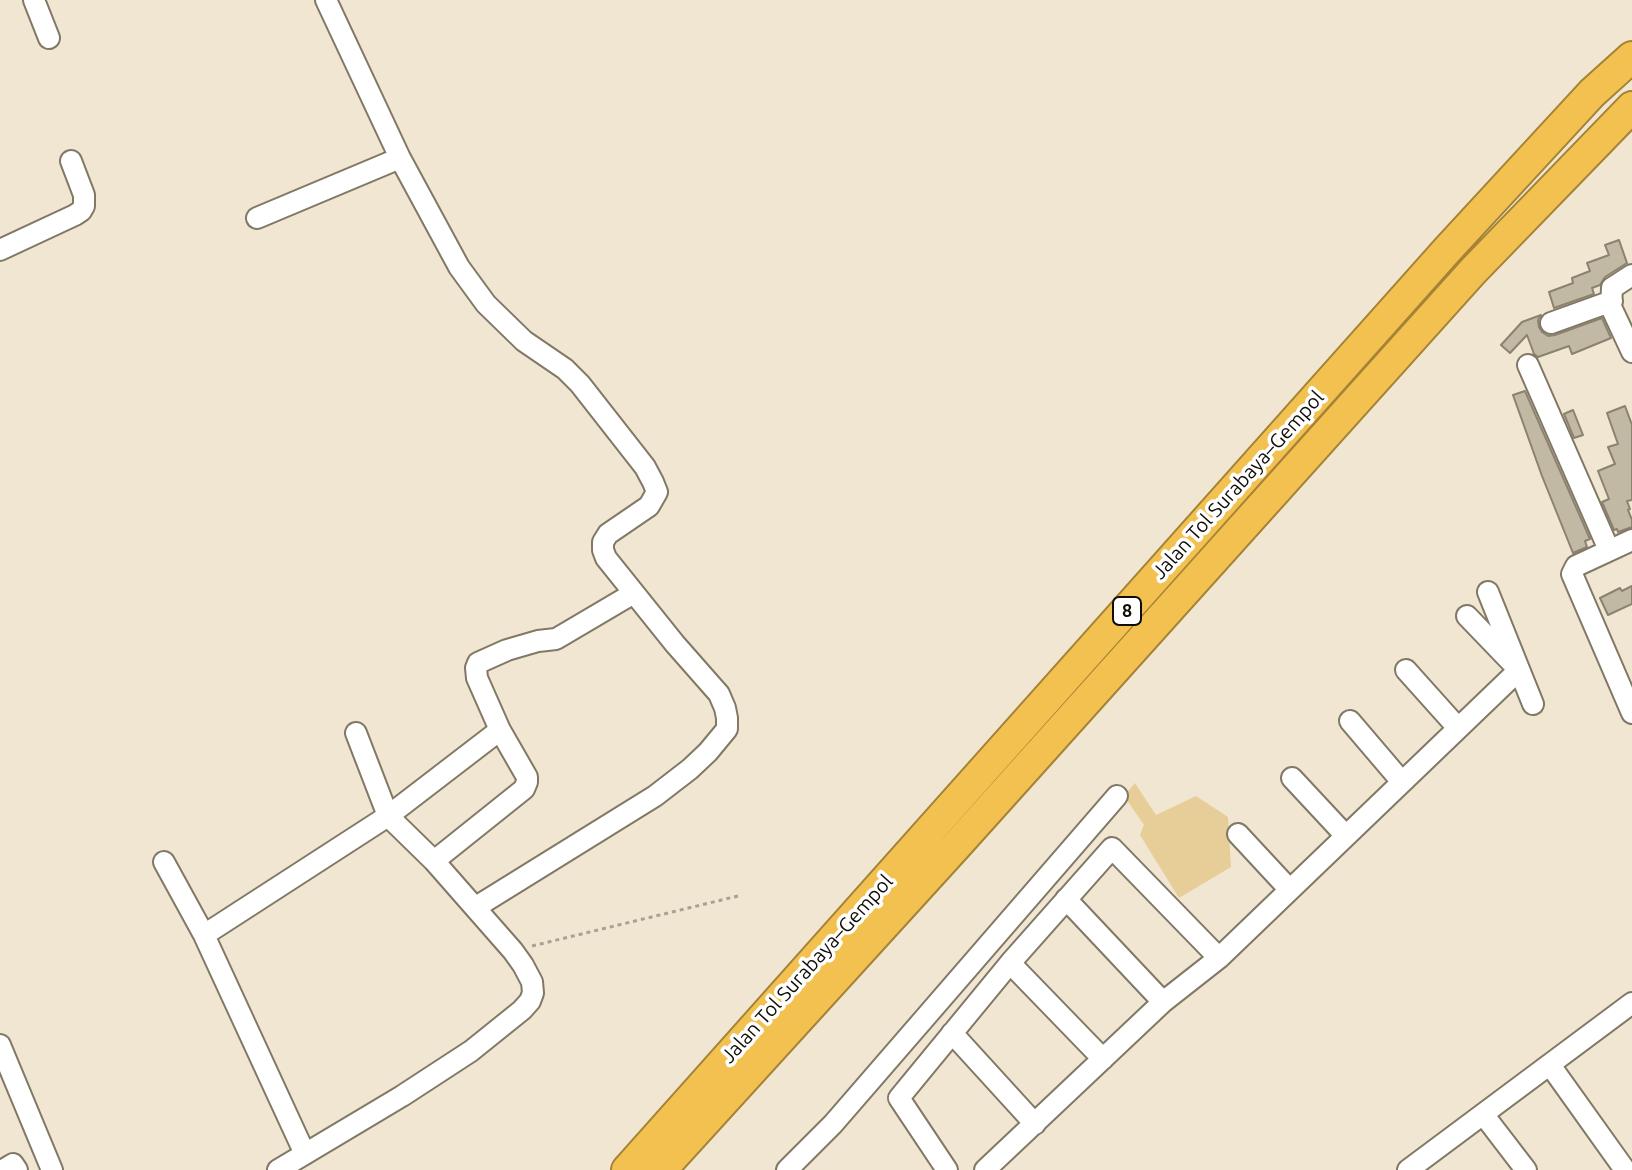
<!DOCTYPE html>
<html>
<head>
<meta charset="utf-8">
<style>
	body { margin:0 }
	canvas { display:block; background:#f0e6d2 }
</style>
</head>
<body>
<canvas width="1632" height="1170"></canvas>
<script>
const g = document.querySelector('canvas').getContext('2d');
g.lineJoin = 'round';
function fillPath(path, color) { g.fillStyle = color; g.fill(path, 'evenodd'); }
const toPath = rows => new Path2D(rows.map(r => 'M' + r).join(''));
function trace(path, color, width, dash) { g.strokeStyle = color; g.lineWidth = width; g.lineCap = dash ? 'butt' : 'round'; g.setLineDash(dash || []); g.stroke(path); }
function write(font, color, halo, rows, align = 'center') {
  g.font = font + ' Ubuntu,sans-serif'; g.lineWidth = 7; g.setLineDash([]); g.textBaseline = 'middle'; g.strokeStyle = halo; g.fillStyle = color; for (const [text, x, y, turn = 0] of rows) {
    g.save(); g.translate(x, y); g.rotate((+turn || 0) * Math.PI / 180); g.textAlign = isNaN(turn) ? turn : align; if (halo) g.strokeText(text, 0, 0); g.fillText(text, 0, 0); g.restore();
  }
}
fillPath(toPath([
	[1135,783,1156,815,1196,796,1228,817,1231,867,1179,898,1140,835,1144,825,1124,796]
]), '#e7ce99');
const building = toPath([
	[1619,240,1627,263,1605,277,1600,285,1592,288,1594,294,1554,308,1549,292,1573,283,1572,278,1590,271,1587,263,1609,255,1605,245,1619,240],
	[1541,315,1538,320,1539,327,1542,332,1548,336,1555,335,1602,318,1611,338,1572,354,1569,346,1538,357,1534,354,1527,335,1510,353,1501,345,1522,322,1541,315],
	[1525,391,1590,539,1585,541,1587,547,1573,553,1542,476,1513,395,1525,391],
	[1625,406,1632,425,1632,500,1627,501,1630,509,1628,510,1632,520,1632,527,1618,532,1617,529,1614,530,1602,502,1609,499,1598,471,1615,464,1608,447,1618,444,1607,413,1625,406],
	[1573,410,1583,435,1574,438,1564,414,1573,410],
	[1632,586,1632,604,1608,615,1600,598,1620,588,1622,591,1632,586]
]);
fillPath(building, '#c2b9a5');
trace(building, '#8b826f', 2);
const minor = toPath([
	[34,0,49,38],
	[326,0,400,158,459,267,486,304,524,341,565,369,580,384,645,467,653,482,657,492,649,506,608,534,603,542,603,550,606,558,675,644,719,694,725,708,727,718,727,729,708,752,690,769,655,796,476,907],
	[257,218,400,158],
	[0,250,75,215,81,211,84,206,84,195,71,161],
	[1632,275,1612,288,1611,307,1632,352],
	[1551,323,1612,301],
	[1528,365,1609,550],
	[1632,540,1576,566,1572,574,1632,713],
	[1488,592,1533,704],
	[1406,670,1458,728],
	[1350,721,1402,782],
	[1292,778,1346,836],
	[1238,834,1290,890],
	[434,861,524,789,527,782,527,777,500,730,477,678,476,668,478,663,507,650,538,641,556,639,634,593],
	[164,862,204,935,305,1154],
	[1066,899,1163,1002],
	[204,935,388,816,500,730],
	[1010,963,1103,1059],
	[952,1033,1035,1124],
	[0,1045,52,1170],
	[1550,1065,1625,1170],
	[1483,1114,1526,1170],
	[3,1170,13,1164,17,1170],
	[278,1170,402,1096,471,1051,522,1010,530,1001,533,993,532,982,523,965,513,951,434,861,388,816,356,733],
	[787,1170,833,1124,1117,796],
	[947,1170,899,1098,1010,963,1112,848,1219,958],
	[985,1170,1163,1002,1219,958,1519,670,1467,616],
	[1408,1170,1632,1003]
]);
const highway = toPath([
	[627,1170,1448,249,1592,93,1632,57],
	[661,1170,957,845,1473,271,1632,107]
]);
trace(minor, '#817865', 24);
trace(highway, '#a48236', 34);
trace(toPath([
	[532,946,738,896]
]), '#a9a191', 3, [4, 4]);
trace(minor, '#fff', 20);
trace(highway, '#f3c14f', 30);
for (const [x, y, w] of [
	[1127,611,28]
]) { const box = new Path2D(); box.roundRect(x - w / 2, y - 14, w, 28, 6); g.fillStyle = '#fff'; g.fill(box); trace(box, '#100d07', 2); }
write('bold 18px', '#100d07', null, [
	["8",1127,611]
]);
write('20px', '#100d07', '#fff', [
	["Jalan Tol Surabaya–Gempol",1238,485,-48],
	["Jalan Tol Surabaya–Gempol",807,969,-48]
]);
</script>
</body>
</html>
